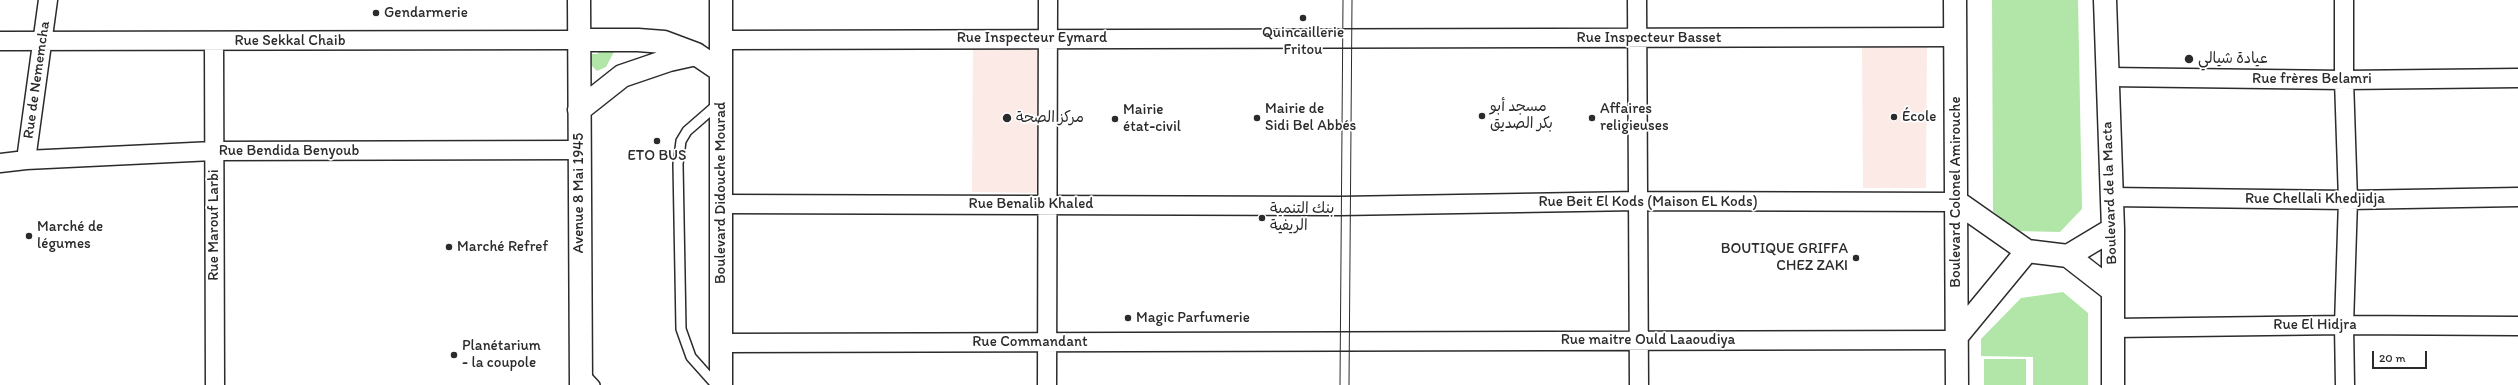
<!DOCTYPE html>
<html>
<head>
<meta charset="utf-8">
<style>
	body { margin:0 }
	#map { position:relative; width:2518px; height:385px; overflow:hidden; background:#fff; font-family:Itim,sans-serif }
	canvas { display:block }
	.scale { position:absolute; left:2372px; top:351px; width:55px; height:18px; box-sizing:border-box; border:2px solid #2b2b2b; border-top:0; padding-left:5px; font-size:12px; line-height:14px; white-space:nowrap; color:#2b2b2b; -webkit-text-stroke:3px #fff; paint-order:stroke }
</style>
</head>
<body>
<div id="map">
<canvas width="2518" height="385"></canvas>
<div class="scale">20 m</div>
</div>
<script>
const g = document.querySelector('canvas').getContext('2d');
g.lineJoin = 'round';
function fillPath(path, color) { g.fillStyle = color; g.fill(path, 'evenodd'); }
const toPath = rows => new Path2D(rows.map(r => 'M' + r).join(''));
function trace(path, color, width, dash) { g.strokeStyle = color; g.lineWidth = width; g.lineCap = dash ? 'butt' : 'round'; g.setLineDash(dash || []); g.stroke(path); }
function write(font, color, halo, rows, align = 'center') {
  g.font = font + ' Itim,"Playpen Sans Arabic",sans-serif'; g.lineWidth = 3.5; g.setLineDash([]); g.textBaseline = 'middle'; g.strokeStyle = halo; g.fillStyle = color; for (const [text, x, y, turn = 0] of rows) {
    g.save(); g.translate(x, y); g.rotate((+turn || 0) * Math.PI / 180); g.textAlign = isNaN(turn) ? turn : align; if (halo) g.strokeText(text, 0, 0); g.fillText(text, 0, 0); g.restore();
  }
}
fillPath(toPath([
	[973,44,1043,44,1041,193,972,192],
	[1927,44,1926,188,1863,188,1862,46]
]), '#fbeae6');
fillPath(toPath([
	[1992,0,2078,0,2082,209,2060,232,2016,231,1993,211],
	[603,49,615,50,606,67,597,71,590,64,590,54,597,54],
	[2063,292,2088,313,2088,385,2033,385,2033,357,1981,356,1981,339,2021,298],
	[1984,359,2026,359,2026,385,1984,385]
]), '#b1e6a8');
const service = toPath([
	[584,373,595,385],
	[716,385,691,357,681,329,678,164,681,141,687,131,718,104]
]);
const minor = toPath([
	[1637,0,1639,385],
	[2344,0,2344,80,2348,200,2344,325,2345,385],
	[721,40,1955,37],
	[0,41,579,40],
	[214,41,215,385],
	[2107,77,2344,80,2518,78],
	[26,160,48,0],
	[0,163,26,160,213,151,579,150],
	[2111,197,2348,200,2518,197],
	[721,204,1340,206,1638,201,1957,202],
	[2113,328,2344,325,2518,326],
	[721,343,1957,340],
	[1047,385,1048,0]
]);
const primary = toPath([
	[579,0,581,385],
	[1955,0,1957,385],
	[2105,0,2113,229,2113,385],
	[579,40,638,40,664,42,696,54],
	[579,110,622,76,669,60,696,54,721,71],
	[1957,202,2027,251,2068,256,2113,291],
	[2068,256,2113,229],
	[1957,336,2027,251],
	[721,385,721,0]
]);
trace(service, '#2b2b2b', 12);
trace(minor, '#2b2b2b', 21);
trace(primary, '#2b2b2b', 25);
trace(service, '#fff', 9);
trace(minor, '#fff', 18);
trace(primary, '#fff', 22);
trace(toPath([
	[1340,385,1343,0],
	[1349,385,1352,0]
]), '#2b2b2b', 1);
for (const [x, y, r, color] of [
	[376,13,4,"#2b2b2b"],
	[1303,18,4,"#2b2b2b"],
	[2189,59,5,"#2b2b2b"],
	[1482,116,4,"#2b2b2b"],
	[1894,117,4,"#2b2b2b"],
	[1007,118,5,"#2b2b2b"],
	[1257,118,4,"#2b2b2b"],
	[1592,118,4,"#2b2b2b"],
	[1115,119,4,"#2b2b2b"],
	[657,141,4,"#2b2b2b"],
	[1262,218,4,"#2b2b2b"],
	[29,236,4,"#2b2b2b"],
	[449,247,4,"#2b2b2b"],
	[1856,258,4,"#2b2b2b"],
	[1128,318,4,"#2b2b2b"],
	[454,355,4,"#2b2b2b"]
]) { const dot = new Path2D(); dot.arc(x, y, r, 0, 2 * Math.PI); g.fillStyle = color; g.fill(dot); trace(dot, '#fff', 1.5); }
write('15px', '#2b2b2b', '#fff', [
	["Gendarmerie",384,13],
	["Quincaillerie",1303,33,"center"],
	["Fritou",1303,50,"center"],
	["عيادة شيالي",2198,59],
	["مسجد أبو",1490,107],
	["بكر الصديق",1490,124],
	["Mairie de",1265,109],
	["Sidi Bel Abbés",1265,126],
	["Affaires",1600,109],
	["religieuses",1600,126],
	["Mairie",1123,110],
	["état-civil",1123,127],
	["École",1902,117],
	["مركز الصحة",1016,118],
	["ETO BUS",657,156,"center"],
	["بنك التنمية",1270,209],
	["الريفية",1270,226],
	["Marché de",37,227],
	["légumes",37,244],
	["Marché Refref",457,247],
	["BOUTIQUE GRIFFA",1848,249,"right"],
	["CHEZ ZAKI",1848,266,"right"],
	["Magic Parfumerie",1136,318],
	["Planétarium",462,346],
	["- la coupole",462,363]
], 'left');
write('15px', '#2b2b2b', '#fff', [
	["Rue Inspecteur Eymard",1032,38],
	["Rue Inspecteur Basset",1649,38],
	["Rue Sekkal Chaib",290,41],
	["Rue frères Belamri",2312,79],
	["Rue de Nememcha",37,80,-82],
	["Rue Bendida Benyoub",289,151],
	["Boulevard Colonel Amirouche",1956,192,-90],
	["Avenue 8 Mai 1945",579,193,-90],
	["Boulevard Didouche Mourad",721,193,-90],
	["Boulevard de la Macta",2110,193,-92],
	["Rue Chellali Khedjidja",2315,199],
	["Rue Beit El Kods (Maison EL Kods)",1648,202],
	["Rue Benalib Khaled",1031,204],
	["Rue Marouf Larbi",214,225,-90],
	["Rue El Hidjra",2315,325],
	["Rue maitre Ould Laaoudiya",1648,340],
	["Rue Commandant",1030,342]
]);
</script>
</body>
</html>
